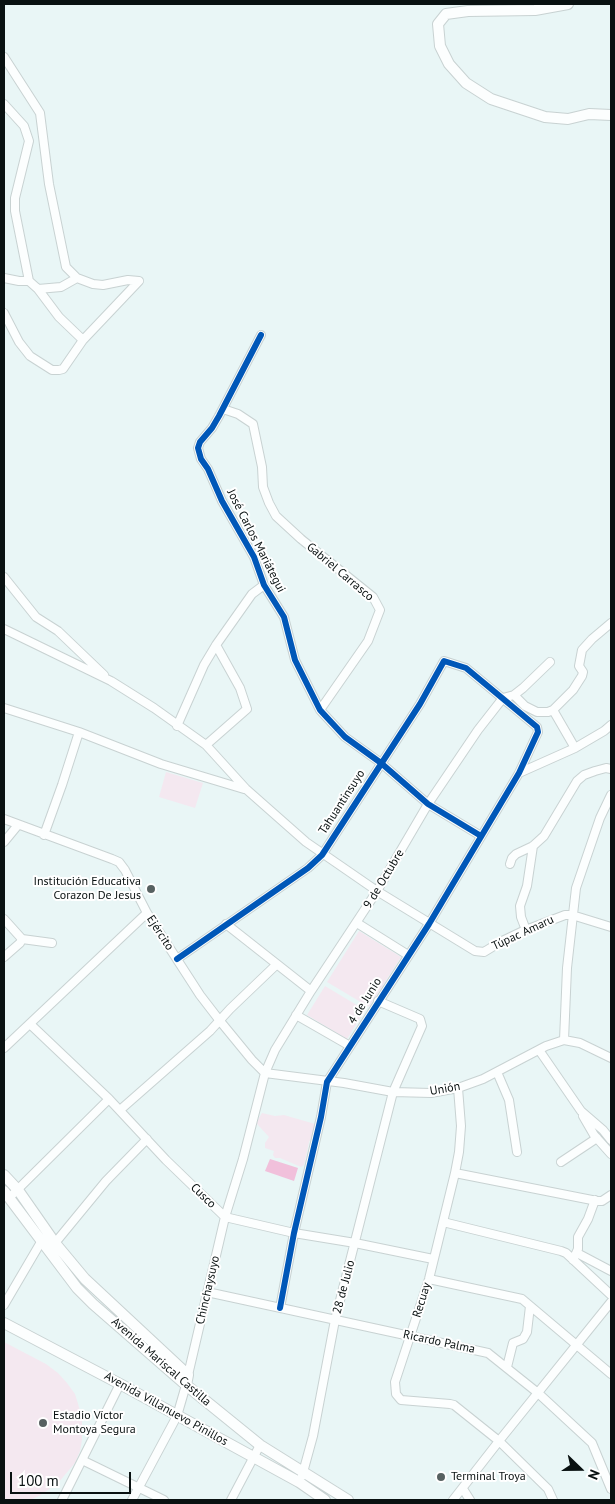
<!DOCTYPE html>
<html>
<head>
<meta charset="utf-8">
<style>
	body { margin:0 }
	#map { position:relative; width:615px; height:1504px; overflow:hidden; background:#e9f6f6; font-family:"PT Sans",sans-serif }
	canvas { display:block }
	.frame { position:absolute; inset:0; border:5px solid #091111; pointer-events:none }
	.north { position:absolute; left:555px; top:1444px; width:50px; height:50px; -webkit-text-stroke:4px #fff; paint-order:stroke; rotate:112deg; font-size:14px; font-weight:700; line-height:20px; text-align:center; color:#091111 }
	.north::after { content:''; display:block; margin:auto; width:18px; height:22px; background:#091111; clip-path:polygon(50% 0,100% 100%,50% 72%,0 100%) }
	.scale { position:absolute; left:10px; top:1472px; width:121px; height:22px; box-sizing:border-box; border:2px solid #091111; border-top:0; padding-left:6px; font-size:15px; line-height:18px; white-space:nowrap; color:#091111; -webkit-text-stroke:4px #fff; paint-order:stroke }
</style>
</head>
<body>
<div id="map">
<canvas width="615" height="1504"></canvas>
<div class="frame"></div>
<div class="north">N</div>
<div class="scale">100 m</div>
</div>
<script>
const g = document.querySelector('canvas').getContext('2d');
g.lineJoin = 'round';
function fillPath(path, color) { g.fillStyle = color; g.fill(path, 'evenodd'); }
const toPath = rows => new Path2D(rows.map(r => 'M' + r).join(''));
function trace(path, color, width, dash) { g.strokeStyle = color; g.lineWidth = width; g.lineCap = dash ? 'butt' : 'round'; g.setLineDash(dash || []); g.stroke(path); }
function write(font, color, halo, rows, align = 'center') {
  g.font = font + ' "PT Sans",sans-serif'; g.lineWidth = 4; g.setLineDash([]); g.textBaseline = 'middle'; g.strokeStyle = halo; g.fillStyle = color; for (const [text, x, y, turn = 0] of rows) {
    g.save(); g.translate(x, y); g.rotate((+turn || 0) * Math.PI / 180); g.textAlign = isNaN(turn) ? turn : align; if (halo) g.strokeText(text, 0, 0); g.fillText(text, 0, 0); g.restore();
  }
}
fillPath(toPath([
	[166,772,203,783,195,808,159,797],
	[359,931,401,957,369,1007,327,982],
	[325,986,365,1010,347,1039,307,1015],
	[262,1113,275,1116,284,1115,315,1124,315,1129,309,1142,304,1165,301,1167,280,1158,275,1158,273,1155,274,1151,265,1148,265,1143,269,1137,257,1124,257,1121],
	[4,1342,46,1364,58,1373,67,1383,75,1394,82,1417,82,1440,80,1451,75,1463,58,1483,39,1496,30,1500,4,1500]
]), '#f4e8f0');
fillPath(toPath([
	[270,1159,298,1168,294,1181,265,1171]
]), '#f1c0db');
const minor = toPath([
	[4,57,40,113,49,184,66,267,77,278],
	[4,104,24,126,29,141,15,198,15,211,29,281,38,289,59,317,83,340],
	[4,278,19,281,29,281],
	[4,313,19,342,30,356,52,370,59,370,63,369,83,340,139,281,128,280,103,285,93,284,77,278,61,287,38,289],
	[261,335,219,416,212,428,200,442,198,448,201,459,208,469,222,501,254,557,264,585,284,617,295,660,320,710,345,737,381,763,428,804,481,836],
	[223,409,238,414,253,424,262,467,263,487,269,503,276,516,301,539,373,597,380,610,368,641,320,710],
	[4,577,36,617,58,631,104,675],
	[4,629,111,681,154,708,206,745,246,789,306,842,377,891,475,951,484,952,502,941,523,931,565,915,572,915,611,927],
	[514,695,525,706,537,712,548,712,553,710,573,690,582,676,583,672,579,666,582,650,592,639,611,623],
	[4,708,79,732,161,764,244,789],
	[553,710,575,748],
	[177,726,204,665,216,645,252,594,264,585],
	[206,745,247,709,240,688,216,645],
	[519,773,575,748,604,731,611,725],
	[4,819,112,859,119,862,125,870,147,913,200,995,220,1021,252,1060,265,1073],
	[44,835,62,785,79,732],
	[4,842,18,825],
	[510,864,512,858,516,854,533,846,544,836,577,781,584,775,595,771,606,768,611,769],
	[4,919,22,939,20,943,4,957],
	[357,923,408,955],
	[226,924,311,991],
	[526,930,521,917,520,906,527,886,533,846],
	[22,939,52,943],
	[177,959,308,868,322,855,420,704,444,661,466,668,537,727,538,732,519,773,429,924,327,1082,321,1117,294,1233,280,1308],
	[296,1015,350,1046],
	[30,1024,109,1099,166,1160,225,1217,294,1233,355,1243,433,1259],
	[564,1040,567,968,576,888,600,818,611,795],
	[4,1048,147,913],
	[539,1050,581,1111,603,1130,611,1140],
	[497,1072,509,1100,517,1152],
	[265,1073,344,1083,393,1092,431,1093,458,1088,483,1079,546,1046,564,1040,580,1043,611,1058],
	[458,1088,461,1126,459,1152,455,1173,429,1279,395,1382,396,1394,401,1400,450,1404,454,1405,499,1441,548,1489,553,1500],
	[120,1110,210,1031,230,1009,276,965],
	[583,1116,594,1135,611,1154],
	[561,1162,597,1138],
	[455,1173,597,1201,602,1201,611,1195],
	[9,1198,109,1099],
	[443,1222,561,1251,566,1253,611,1295],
	[577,1253,611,1271],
	[573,1260,578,1249,578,1237,588,1219,595,1200],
	[429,1279,522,1299,611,1374],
	[207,1292,488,1353,538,1393,592,1443,611,1489],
	[4,1305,41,1242,55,1243,106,1181,147,1139],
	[507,1367,513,1343,523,1339,527,1332,530,1306],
	[188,1375,225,1217,243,1159,265,1073,275,1050,311,991,377,891,428,804,478,730,503,698,514,695,523,688,550,662],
	[82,1460,164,1500],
	[302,1476,313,1436,335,1320,393,1092,422,1026,420,1019,378,1001],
	[463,1489,470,1500],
	[62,1500,120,1384],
	[132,1500,177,1416,186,1385],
	[231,1500,260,1445],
	[453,1500,499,1441,611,1302]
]);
const tertiary = toPath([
	[568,4,535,10,468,11,446,14,438,24,440,46,449,64,466,83,491,99,545,117,568,119,589,114,611,115],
	[4,1175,18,1190,55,1243,85,1279,188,1375,186,1385],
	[4,1191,77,1288,93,1304,186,1385,260,1445,348,1500],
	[4,1323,120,1384,299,1482,325,1500]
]);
trace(minor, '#c8d2d2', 10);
trace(tertiary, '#c8d2d2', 12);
trace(minor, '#fcfefe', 8);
trace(tertiary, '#fcfefe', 10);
trace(toPath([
	[261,335,219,416,212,428,200,442,198,448,201,459,208,469,222,501,254,557,264,585,284,617,295,660,320,710,345,737,381,763,428,804,481,836],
	[177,959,308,868,322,855,420,704,444,661,466,668,537,727,538,732,519,773,429,924,327,1082,321,1117,294,1233,280,1308]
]), '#0057b8', 6);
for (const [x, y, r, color] of [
	[151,889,5,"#576161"],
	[43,1423,5,"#576161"],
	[441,1477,5,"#576161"]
]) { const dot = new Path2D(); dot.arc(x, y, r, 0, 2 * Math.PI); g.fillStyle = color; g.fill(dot); trace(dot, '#fff', 2); }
write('12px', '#091111', '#fff', [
	["José Carlos Mariátegui",256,541,63],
	["Gabriel Carrasco",340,572,40],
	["Tahuantinsuyo",342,802,-57],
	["9 de Octubre",384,879,-59],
	["Ejército",160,933,57],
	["Túpac Amaru",523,933,-25],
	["4 de Junio",365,1001,-58],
	["Unión",445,1089,-10],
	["Cusco",203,1196,44],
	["28 de Julio",344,1287,-75],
	["Chinchaysuyo",208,1290,-77],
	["Recuay",422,1300,-73],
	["Ricardo Palma",439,1342,12],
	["Avenida Mariscal Castilla",161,1362,41],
	["Avenida Villanuevo Pinillos",166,1409,29]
]);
write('12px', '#091111', '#fff', [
	["Institución Educativa",141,882,"right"],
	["Corazon De Jesus",141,896,"right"],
	["Estadio Víctor",53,1416],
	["Montoya Segura",53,1430],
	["Terminal Troya",451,1477]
], 'left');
</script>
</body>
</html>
